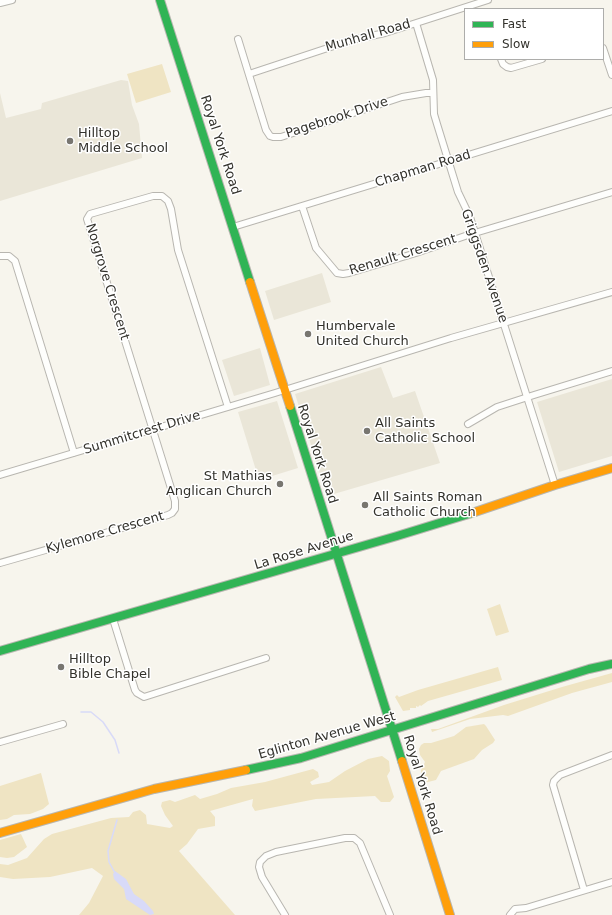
<!DOCTYPE html>
<html>
<head>
<meta charset="utf-8">
<style>
	body { margin:0 }
	#map { position:relative; width:612px; height:915px; overflow:hidden; background:#f7f5ed; font-family:"DejaVu Sans",sans-serif }
	canvas { display:block }
	.legend { position:absolute; left:464px; top:8px; width:140px; height:52px; box-sizing:border-box; background:#fff; border:1px solid #adadab; margin:0; padding:5px 7px; list-style:none; font-size:12px; color:#33322c }
	.legend li { display:flex; align-items:center; gap:8px; height:20px }
	.legend b { width:20px; border:1px solid #adadab }
</style>
</head>
<body>
<div id="map">
<canvas width="612" height="915"></canvas>
<ul class="legend">
<li><b style="height:5px;background:#30b455"></b>Fast</li>
<li><b style="height:5px;background:#ff9f0a"></b>Slow</li>
</ul>
</div>
<script>
const g = document.querySelector('canvas').getContext('2d');
g.lineJoin = 'round';
function fillPath(path, color) { g.fillStyle = color; g.fill(path, 'evenodd'); }
const toPath = rows => new Path2D(rows.map(r => 'M' + r).join(''));
function trace(path, color, width, dash) { g.strokeStyle = color; g.lineWidth = width; g.lineCap = dash ? 'butt' : 'round'; g.setLineDash(dash || []); g.stroke(path); }
function write(font, color, halo, rows, align = 'center') {
  g.font = font + ' "DejaVu Sans",sans-serif'; g.lineWidth = 3; g.setLineDash([]); g.textBaseline = 'middle'; g.strokeStyle = halo; g.fillStyle = color; for (const [text, x, y, turn = 0] of rows) {
    g.save(); g.translate(x, y); g.rotate((+turn || 0) * Math.PI / 180); g.textAlign = isNaN(turn) ? turn : align; if (halo) g.strokeText(text, 0, 0); g.fillText(text, 0, 0); g.restore();
  }
}
fillPath(toPath([
	[121,80,128,81,132,105,139,124,142,158,0,201,0,93,6,118,41,109,42,103],
	[322,273,331,302,274,320,265,291],
	[260,348,270,385,234,396,222,360],
	[381,367,393,398,415,391,440,463,327,496,295,394],
	[612,379,612,456,559,472,537,402],
	[277,401,298,468,259,480,238,412]
]), '#eae6d8');
fillPath(toPath([
	[162,64,171,92,136,103,127,74],
	[500,604,509,632,496,636,487,609],
	[498,667,502,680,428,701,421,706,420,705,418,707,416,706,416,708,410,708,410,710,403,711,395,697,397,695,399,697,418,690],
	[612,673,612,682,572,693,508,716,503,715,470,719,432,732,431,729,438,729,504,705,562,687],
	[484,724,486,726,495,740,493,743,482,750,474,759,441,771,436,780,424,783,421,774,421,770,425,762,420,755,419,749,421,745,424,743,431,743,454,736,466,727],
	[382,756,389,761,390,771,387,776,394,797,390,802,381,802,375,796,316,799,255,811,252,806,253,799,210,811,215,817,215,826,198,829,187,844,179,851,235,915,79,915,89,903,103,876,92,868,50,877,13,879,0,877,0,864,8,865,27,858,44,839,52,834,111,818,129,817,133,812,140,810,146,815,147,824,170,828,173,826,165,815,161,806,162,802,170,800,175,802,195,795,200,799,217,794,231,788,265,782,313,769,318,772,319,777,310,782,312,785,329,782,345,771,368,759],
	[41,773,49,804,43,809,30,814,14,815,7,819,0,820,0,786],
	[21,834,27,847,14,857,7,858,0,857,0,840]
]), '#efe4c3');
fillPath(toPath([
	[115,871,126,879,134,894,144,901,153,911,154,914,150,915,126,899,124,889,114,879,113,874]
]), '#d8daf8');
trace(toPath([
	[81,712,91,712,103,722,115,740,119,753],
	[115,873,109,862,108,851,117,820]
]), '#d8daf8', 1.5);
const street = toPath([
	[0,3,12,0],
	[416,23,433,80,434,114,437,124,458,192,470,217,475,233,555,485],
	[238,39,266,130,270,136,273,137,281,137,402,97,426,93,433,93],
	[603,48,612,75],
	[501,59,503,64,507,67,511,68,542,59],
	[249,74,352,40,385,33,488,0],
	[302,206,316,248,337,273,343,274,349,273,416,253,468,235,612,192],
	[233,227,612,111],
	[0,256,9,256,15,261,74,453],
	[468,424,497,407,534,395,612,371],
	[0,475,275,393,451,338,612,292],
	[0,563,168,515,172,513,175,509,175,501,88,222,87,219,90,214,153,196,162,196,168,201,171,209,178,250,228,407],
	[113,619,135,690,137,693,144,697,266,658],
	[0,742,63,724],
	[584,890,553,785,554,781,560,775,612,755],
	[285,915,262,877,259,867,260,862,266,856,276,852,345,838,354,838,360,843,390,915],
	[510,915,515,909,526,908,612,882]
]);
const fast = toPath([
	[160,0,250,282],
	[290,406,402,761],
	[0,651,397,536,472,513],
	[246,770,301,758,589,669,612,664]
]);
const slow = toPath([
	[250,282,290,406],
	[472,513,555,485,612,468],
	[402,761,450,915],
	[0,833,154,789,246,770]
]);
trace(street, '#b8b6b0', 8);
trace(fast, '#b8b6b0', 10);
trace(slow, '#b8b6b0', 10);
trace(street, '#fefefc', 6);
trace(fast, '#30b455', 8);
trace(slow, '#ff9f0a', 8);
for (const [x, y, r, color] of [
	[70,141,4,"#787670"],
	[308,334,4,"#787670"],
	[367,431,4,"#787670"],
	[280,484,4,"#787670"],
	[365,505,4,"#787670"],
	[61,667,4,"#787670"]
]) { const dot = new Path2D(); dot.arc(x, y, r, 0, 2 * Math.PI); g.fillStyle = color; g.fill(dot); trace(dot, '#fff', 1.5); }
write('13px', '#33322c', '#fff', [
	["Munhall Road",368,36,-16],
	["Pagebrook Drive",337,118,-18],
	["Royal York Road",220,145,72],
	["Chapman Road",423,169,-17],
	["Renault Crescent",403,255,-17],
	["Griggsden Avenue",484,266,71],
	["Norgrove Crescent",107,282,73],
	["Summitcrest Drive",142,433,-17],
	["Royal York Road",317,454,72],
	["Kylemore Crescent",105,533,-16],
	["La Rose Avenue",304,551,-17],
	["Eglinton Avenue West",327,736,-16],
	["Royal York Road",422,785,73]
]);
write('13px', '#33322c', '#fff', [
	["Hilltop",78,134],
	["Middle School",78,149],
	["Humbervale",316,327],
	["United Church",316,342],
	["All Saints",375,424],
	["Catholic School",375,439],
	["St Mathias",272,477,"right"],
	["Anglican Church",272,492,"right"],
	["All Saints Roman",373,498],
	["Catholic Church",373,513],
	["Hilltop",69,660],
	["Bible Chapel",69,675]
], 'left');
</script>
</body>
</html>
